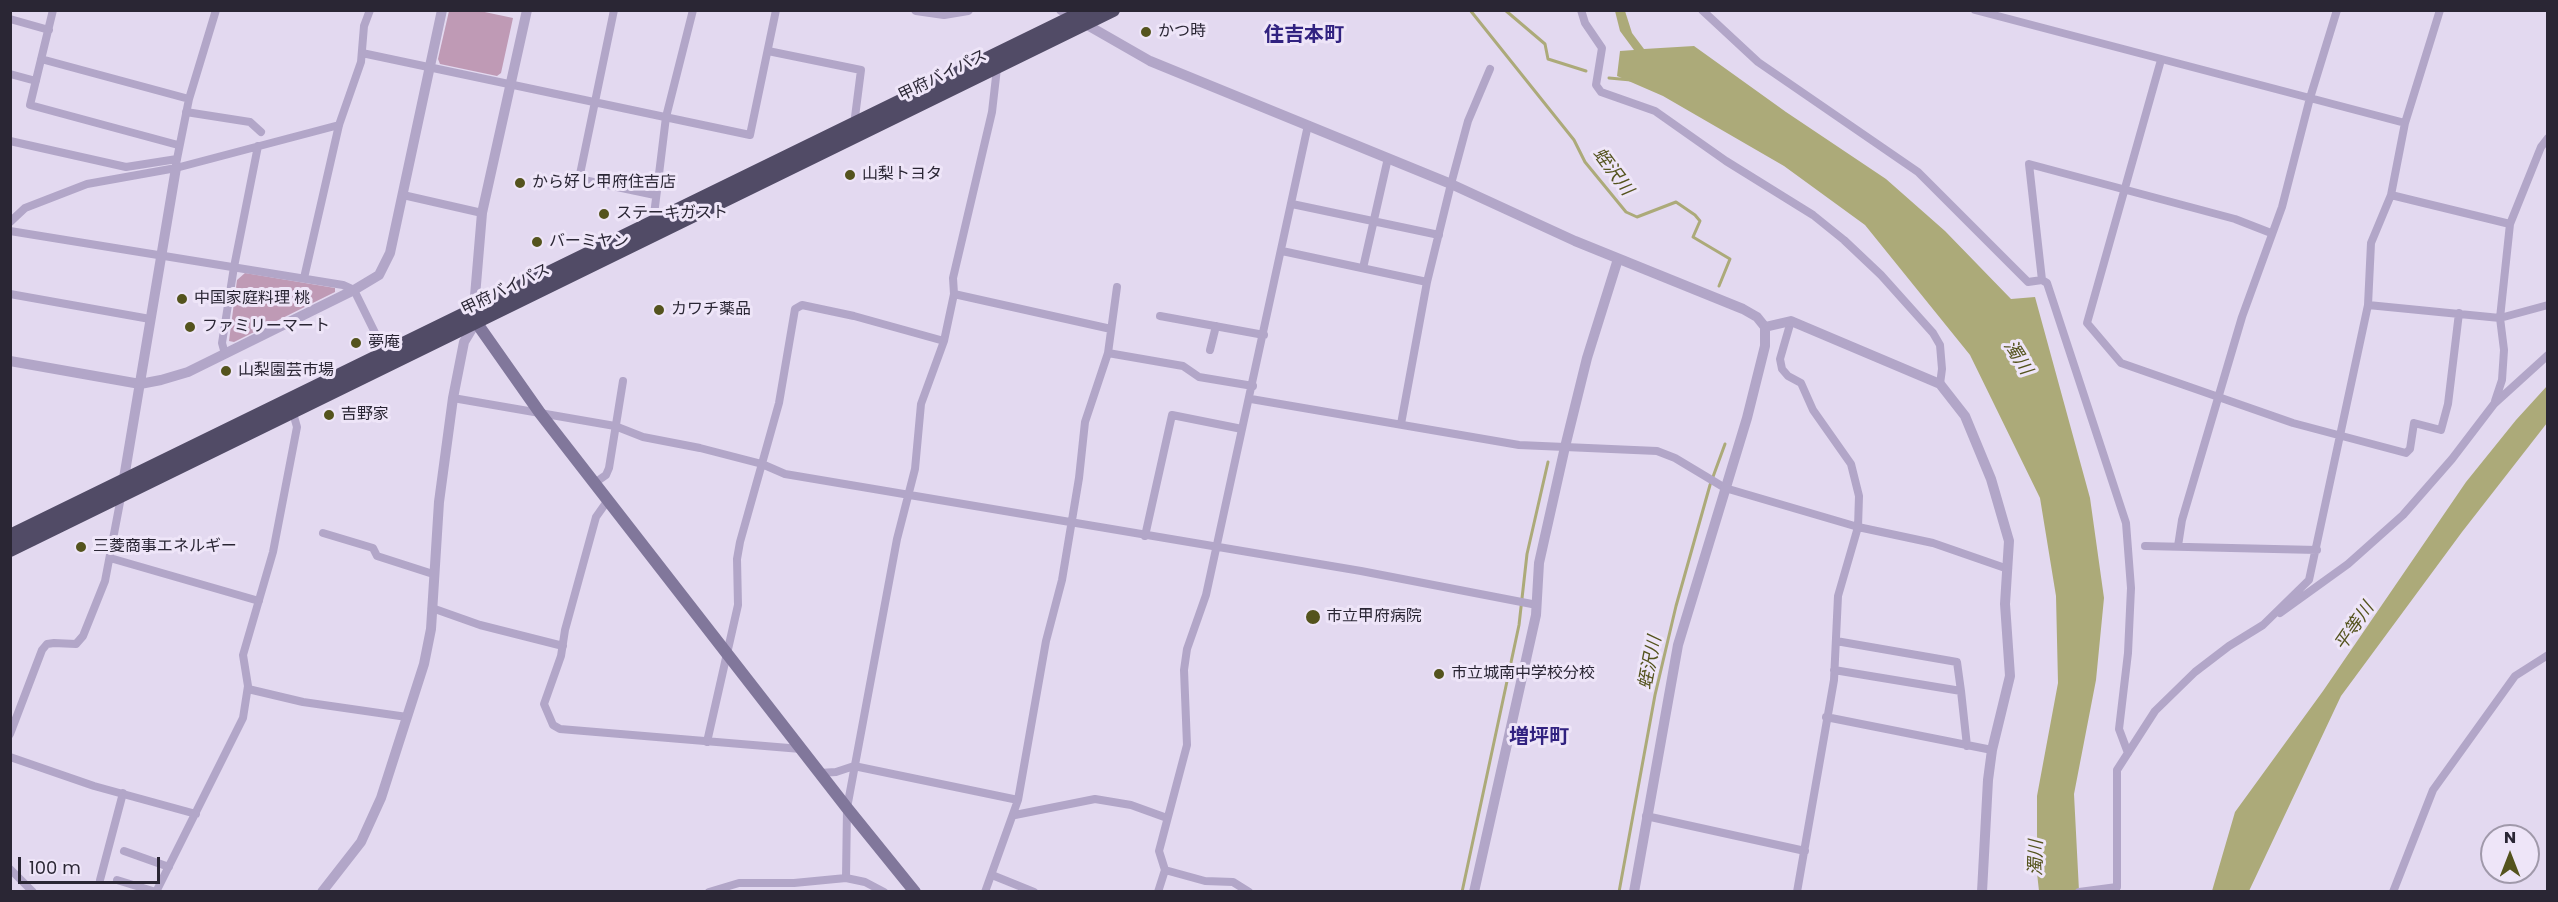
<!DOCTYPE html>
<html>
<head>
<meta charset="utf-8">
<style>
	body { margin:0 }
	#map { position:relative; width:2558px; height:902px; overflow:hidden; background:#e3d9f0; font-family:Poppins,sans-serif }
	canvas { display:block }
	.frame { position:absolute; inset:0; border:12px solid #2a2634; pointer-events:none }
	.north { position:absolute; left:2480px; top:824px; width:60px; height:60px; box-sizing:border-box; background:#eee5f8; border:2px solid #a099aa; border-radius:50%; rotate:0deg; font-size:16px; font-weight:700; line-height:24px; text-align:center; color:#2a2634 }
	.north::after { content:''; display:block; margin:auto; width:21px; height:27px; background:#54531d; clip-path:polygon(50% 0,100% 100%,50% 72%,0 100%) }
	.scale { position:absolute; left:18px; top:857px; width:142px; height:27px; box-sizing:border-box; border:3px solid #2a2634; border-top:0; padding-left:8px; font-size:18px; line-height:21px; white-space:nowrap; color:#2a2634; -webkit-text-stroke:4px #eee5f8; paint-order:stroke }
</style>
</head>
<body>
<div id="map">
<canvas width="2558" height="902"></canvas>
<div class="frame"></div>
<div class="north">N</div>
<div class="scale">100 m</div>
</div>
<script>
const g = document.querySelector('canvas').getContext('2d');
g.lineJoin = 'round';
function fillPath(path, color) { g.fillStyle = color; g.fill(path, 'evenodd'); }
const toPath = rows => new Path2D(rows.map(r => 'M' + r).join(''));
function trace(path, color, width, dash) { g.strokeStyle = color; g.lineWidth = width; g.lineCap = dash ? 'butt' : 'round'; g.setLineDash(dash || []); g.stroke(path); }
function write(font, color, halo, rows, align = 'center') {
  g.font = font + ' Poppins,"Noto Sans JP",sans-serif'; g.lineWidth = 6; g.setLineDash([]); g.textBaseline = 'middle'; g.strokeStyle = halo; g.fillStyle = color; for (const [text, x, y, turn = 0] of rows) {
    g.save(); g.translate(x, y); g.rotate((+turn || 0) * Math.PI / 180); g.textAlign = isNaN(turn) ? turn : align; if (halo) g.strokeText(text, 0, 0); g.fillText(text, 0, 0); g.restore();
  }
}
fillPath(toPath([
	[449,11,480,11,513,18,501,73,497,76,440,64,438,59],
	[245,273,335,288,335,292,234,342,229,341,237,280]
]), '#bf9ab5');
fillPath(toPath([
	[1615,11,1625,11,1632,33,1644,49,1694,46,1786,112,1886,179,1945,231,2011,299,2035,297,2090,498,2104,598,2096,680,2074,794,2079,891,2039,891,2037,873,2037,796,2058,683,2056,596,2040,498,1970,355,1865,225,1784,166,1663,96,1617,76,1620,51,1634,50,1620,31],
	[2547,386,2547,423,2462,532,2341,696,2249,891,2212,891,2235,812,2323,691,2466,482,2516,420]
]), '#acaa79');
trace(toPath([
	[1470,10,1574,140,1585,162,1626,212,1637,217,1676,202,1695,215,1700,221,1693,237,1730,259,1719,286],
	[1505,10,1545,44,1548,59,1586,71],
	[1609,78,1631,80],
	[1462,892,1519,625,1527,554,1548,462],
	[1619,892,1655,695,1676,606,1710,485,1725,444]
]), '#acaa79', 3);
trace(toPath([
	[53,10,30,105,178,145],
	[614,10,579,179,655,195],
	[1581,10,1585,23,1602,48,1596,85,1601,92,1655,111,1726,161,1813,215,1844,240,1881,275,1933,333,1940,345,1942,369,1940,384],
	[1702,10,1758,62,1918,172,2028,282,2042,280,2047,283,2126,523,2131,588,2128,653,2119,729,2128,753],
	[1975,10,2405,123],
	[10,19,49,30],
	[768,51,861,70,855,117,858,122],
	[362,53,750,135,776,10],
	[41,59,189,99],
	[2161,60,2087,323,2121,363,2293,423,2406,453,2410,449,2414,423,2441,430,2448,404,2459,313],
	[10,74,36,81],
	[186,112,250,122,261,132],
	[10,141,126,167,177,159],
	[176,164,189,99,216,10],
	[403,195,482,213],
	[2391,195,2510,224],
	[1292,204,1439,235],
	[10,222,25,208,87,184,176,168,339,125],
	[653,223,666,117,693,10],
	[10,231,343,285,354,290,385,353],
	[1282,251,1427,282],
	[1363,268,1388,158],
	[304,278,339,125,361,62,364,26,370,10],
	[2042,280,2029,164,2235,219,2271,233],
	[10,294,150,319],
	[954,294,1111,329],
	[2368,305,2500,318,2548,305],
	[1160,316,1264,335],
	[1791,321,1780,359,1782,369,1788,376,1801,383,1813,410,1851,464,1859,496,1858,527,1838,596,1834,680,1797,892],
	[1210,350,1216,326],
	[1108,353,1183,366,1199,377,1253,386],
	[225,354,222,343,234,267,258,146],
	[453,398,615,426,643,437,700,448,762,464,785,474,1361,571,1537,605],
	[1251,399,1519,445,1657,451,1675,458,1725,488,1858,527,1933,543,2008,569],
	[2495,401,2502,380,2504,350,2500,318,2510,224,2541,147,2548,138],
	[1401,424,1427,282,1451,184,1468,121,1490,69],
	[596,482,606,475,609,468,623,381],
	[608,500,596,517,565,630,561,656,544,704,553,725,560,729,801,749],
	[323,533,373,548,377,556,433,574],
	[1145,536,1172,415,1242,429],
	[2145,546,2317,550],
	[2178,546,2182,520,2242,317,2282,207,2310,98,2337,10],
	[110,558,259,601],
	[432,608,480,625,563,646],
	[2280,613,2348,564,2403,515,2452,459,2494,404,2548,355],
	[1836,641,1957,662,1961,691],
	[1834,670,1961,691,1967,746],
	[248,689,303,702,407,717],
	[1826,717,1992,750],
	[10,734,42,650,47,644,54,643,76,644,83,636,105,581,121,497],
	[707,742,738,605,737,559,740,542,779,403,795,309,802,305,854,316,944,341],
	[10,757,94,786,196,814],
	[819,773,836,772,854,766,1018,800],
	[1015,815,1095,799,1131,805,1167,818],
	[1646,816,1805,851],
	[124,851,169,867],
	[10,869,33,892],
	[992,875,1034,892],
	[846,878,847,808,897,539,915,469,921,404,944,341,954,294,953,278,992,112,997,68],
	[100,880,123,793],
	[117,880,156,892],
	[156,892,243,718,248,686,243,655,273,552,297,427,293,413],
	[709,892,739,883,794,883,846,878,865,882,884,892],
	[985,892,1018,800,1046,641,1062,580,1079,478,1085,422,1108,353,1117,287],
	[1158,892,1165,870],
	[1249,892,1233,882,1205,881,1165,870,1159,851,1187,745,1184,670,1187,649,1206,595,1308,125],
	[2079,892,2117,887,2117,770,2155,711,2195,672,2229,646,2263,625,2309,580,2368,305,2371,243,2391,195,2405,123,2440,10],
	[2393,892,2433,790,2515,676,2548,655]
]), '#b2a6c8', 8);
trace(toPath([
	[916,10,944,14,968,10],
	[1061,10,1150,61,1451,184,1575,241,1743,309,1757,317,1765,327,1765,346,1747,418,1678,645,1634,892],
	[474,308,482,213,527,10],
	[1765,327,1791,321,1940,384,1965,416,1991,479,2009,541,2005,604,2010,676,1992,750,1988,780,1982,892],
	[10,361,140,384,161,380,188,372,354,290,379,275,390,253,442,10],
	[123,484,176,168],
	[322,892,361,842,381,798,424,664,431,629,439,502,453,398,464,342,476,322],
	[1474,892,1536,615,1539,563,1565,447,1587,358,1618,259]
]), '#b2a6c8', 10);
trace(toPath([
	[475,313,476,322,540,413,847,808,915,892]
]), '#81779b', 12);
trace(toPath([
	[10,536,1087,10],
	[10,550,1113,10]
]), '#514b66', 14);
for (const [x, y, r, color] of [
	[1146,32,6,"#54531d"],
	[850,175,6,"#54531d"],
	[520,183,6,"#54531d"],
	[604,214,6,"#54531d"],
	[537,242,6,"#54531d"],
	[182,299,6,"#54531d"],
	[659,310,6,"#54531d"],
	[190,327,6,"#54531d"],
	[356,343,6,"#54531d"],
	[226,371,6,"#54531d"],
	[329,415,6,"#54531d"],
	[81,547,6,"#54531d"],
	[1313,617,8,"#54531d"],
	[1439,674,6,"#54531d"]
]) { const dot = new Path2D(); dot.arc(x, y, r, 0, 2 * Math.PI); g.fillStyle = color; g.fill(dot); trace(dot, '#eee5f8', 2); }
write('16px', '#2a2634', '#eee5f8', [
	["かつ時",1158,32],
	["山梨トヨタ",862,175],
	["から好し甲府住吉店",532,183],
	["ステーキガスト",616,214],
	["バーミヤン",549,242],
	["中国家庭料理 桃",194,299],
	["カワチ薬品",671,310],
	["ファミリーマート",202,327],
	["夢庵",368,343],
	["山梨園芸市場",238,371],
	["吉野家",341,415],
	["三菱商事エネルギー",93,547],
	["市立甲府病院",1326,617],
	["市立城南中学校分校",1451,674]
], 'left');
write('16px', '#2a2634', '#eee5f8', [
	["甲府バイパス",943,76,-26],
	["甲府バイパス",506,290,-26]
]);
write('italic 18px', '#54531d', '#eee5f8', [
	["蛭沢川",1612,172,53],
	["濁川",2017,358,58],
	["平等川",2355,627,-55],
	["蛭沢川",1651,663,-79],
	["濁川",2037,858,-89]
]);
write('bold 20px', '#312280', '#eee5f8', [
	["住吉本町",1304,36],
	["増坪町",1539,738]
]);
</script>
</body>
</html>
